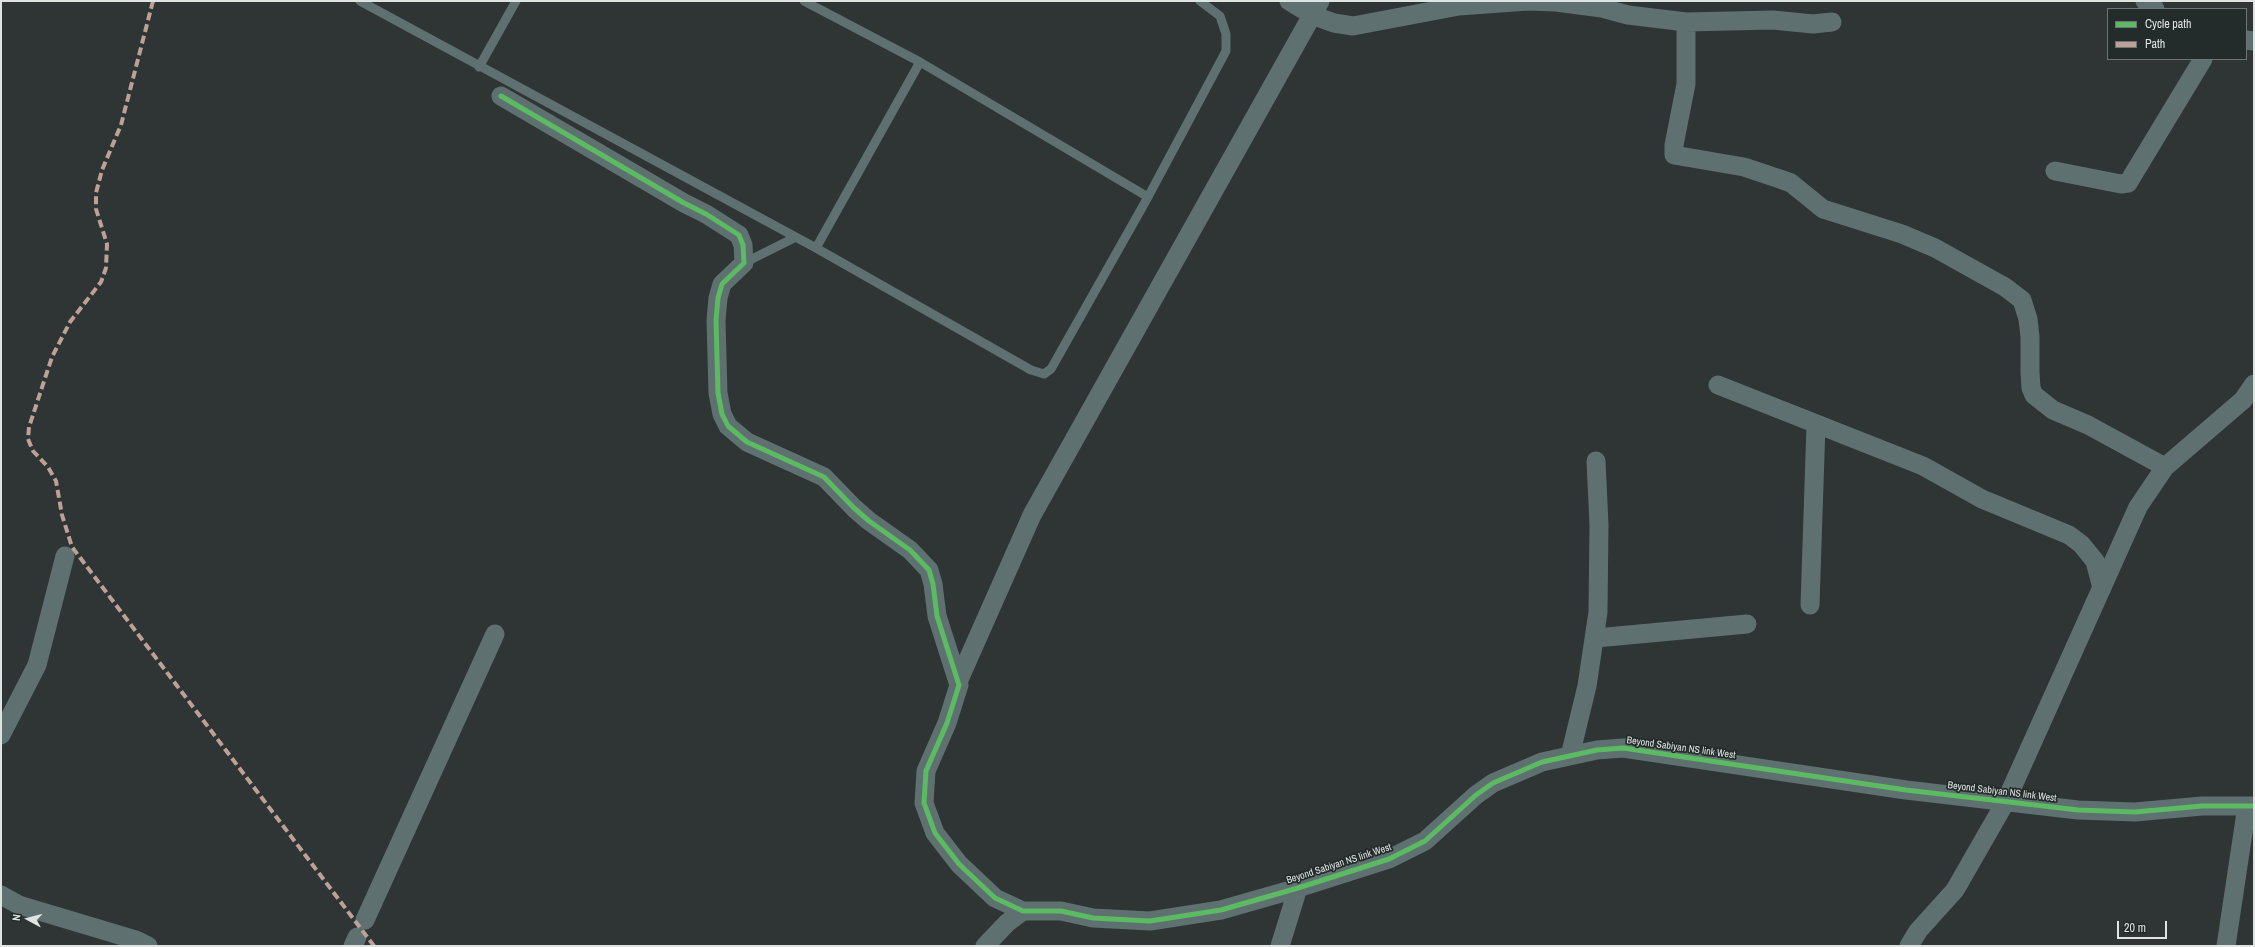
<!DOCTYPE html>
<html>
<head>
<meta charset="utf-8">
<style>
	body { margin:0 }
	#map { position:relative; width:2255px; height:947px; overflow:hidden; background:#2f3434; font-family:"Archivo Narrow",sans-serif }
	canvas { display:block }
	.frame { position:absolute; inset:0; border:2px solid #dfe4e3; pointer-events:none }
	.legend { position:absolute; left:2107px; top:8px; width:140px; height:52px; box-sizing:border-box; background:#242b2b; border:1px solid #6f7575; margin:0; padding:5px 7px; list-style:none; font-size:12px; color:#dfe4e3 }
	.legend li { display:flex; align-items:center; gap:8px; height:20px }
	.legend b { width:20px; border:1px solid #6f7575 }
	.north { position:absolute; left:8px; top:899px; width:40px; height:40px; -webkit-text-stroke:3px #242b2b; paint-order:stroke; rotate:277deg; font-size:11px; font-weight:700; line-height:16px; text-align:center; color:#dfe4e3 }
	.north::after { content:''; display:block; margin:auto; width:14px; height:18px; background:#dfe4e3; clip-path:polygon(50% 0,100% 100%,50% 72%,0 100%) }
	.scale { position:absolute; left:2117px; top:921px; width:50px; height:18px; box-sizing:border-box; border:2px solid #dfe4e3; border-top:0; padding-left:5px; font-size:12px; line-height:14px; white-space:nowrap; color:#dfe4e3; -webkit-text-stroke:3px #242b2b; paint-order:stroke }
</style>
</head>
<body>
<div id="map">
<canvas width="2255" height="947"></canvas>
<div class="frame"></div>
<ul class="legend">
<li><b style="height:5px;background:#5cba63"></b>Cycle path</li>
<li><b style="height:5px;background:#bda197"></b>Path</li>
</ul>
<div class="north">N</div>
<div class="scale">20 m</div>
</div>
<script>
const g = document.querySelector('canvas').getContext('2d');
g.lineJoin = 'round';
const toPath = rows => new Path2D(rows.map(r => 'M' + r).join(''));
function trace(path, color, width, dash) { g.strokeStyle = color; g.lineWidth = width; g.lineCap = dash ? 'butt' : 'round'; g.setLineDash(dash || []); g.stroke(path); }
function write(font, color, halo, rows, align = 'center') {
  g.font = font + ' "Archivo Narrow",sans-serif'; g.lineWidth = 3.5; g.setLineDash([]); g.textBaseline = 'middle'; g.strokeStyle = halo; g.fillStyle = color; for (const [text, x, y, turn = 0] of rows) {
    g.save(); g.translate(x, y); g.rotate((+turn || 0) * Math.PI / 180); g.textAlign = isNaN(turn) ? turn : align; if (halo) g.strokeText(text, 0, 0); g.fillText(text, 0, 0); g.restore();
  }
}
trace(toPath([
	[360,1,816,248,1031,370,1044,374,1051,369,1148,197,1226,51,1226,34,1220,16,1200,1],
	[804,1,920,62,1148,197],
	[479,67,516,1],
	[816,248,920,62],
	[744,263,794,238]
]), '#5e7170', 9);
trace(toPath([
	[1289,1,1312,15,1334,23,1353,26,1459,6,1528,1,1556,2,1602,8,1628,15,1686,22,1773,20,1813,24,1832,22],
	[2145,1,2151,3,2155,9],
	[1686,22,1686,84,1674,145,1674,155,1744,167,1780,179,1791,183,1823,209,1902,234,1935,248,2005,287,2022,300,2028,319,2030,337,2030,373,2031,388,2034,395,2053,410,2088,425,2165,467],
	[2246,40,2254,41],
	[501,96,684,203,706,214,739,235,743,245,744,263,722,284,718,298,716,320,718,393,722,414,728,426,747,442,824,477,854,508,869,521,910,550,929,570,933,584,937,616,959,685,947,723,926,771,924,803,935,833,959,864,995,898,1023,911,1061,911,1093,918,1150,921,1221,910,1298,888,1389,859,1425,841,1476,795,1493,783,1542,762,1597,750,1623,748,1906,790,2078,810,2135,812,2202,806,2254,806],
	[2055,171,2121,184,2128,183,2203,59],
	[1718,385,1923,466,1982,499,2069,535,2081,544,2095,561,2102,588],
	[1810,605,1816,425],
	[1596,638,1747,624],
	[958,682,1032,515,1320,1],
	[1,735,37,665,65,556],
	[1570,756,1587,686,1598,612,1599,525,1596,461],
	[1,895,19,905,136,940,148,946],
	[365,920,495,634],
	[353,946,357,937],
	[985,946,1007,923,1023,911],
	[1280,946,1298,888],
	[1909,946,1918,931,1955,890,2006,801,2138,507,2165,467,2243,400,2254,384],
	[2226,946,2247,806]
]), '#5e7170', 19);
trace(toPath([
	[153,1,121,125,102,170,96,193,96,209,107,244,106,268,101,282,70,322,52,357,29,427,28,439,33,451,48,467,56,481,62,515,72,547,374,946]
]), '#bda197', 4, [8, 4]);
trace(toPath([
	[501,96,684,203,706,214,739,235,743,245,744,263,722,284,718,298,716,320,718,393,722,414,728,426,747,442,824,477,854,508,869,521,910,550,929,570,933,584,937,616,959,685,947,723,926,771,924,803,935,833,959,864,995,898,1023,911,1061,911,1093,918,1150,921,1221,910,1298,888,1389,859,1425,841,1476,795,1493,783,1542,762,1597,750,1623,748,1906,790,2078,810,2135,812,2202,806,2254,806]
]), '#5cba63', 5);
write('10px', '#dfe4e3', '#242b2b', [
	["Beyond Sabiyan NS link West",1681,748,8],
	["Beyond Sabiyan NS link West",2002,792,7],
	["Beyond Sabiyan NS link West",1339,864,-18]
]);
</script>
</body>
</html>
